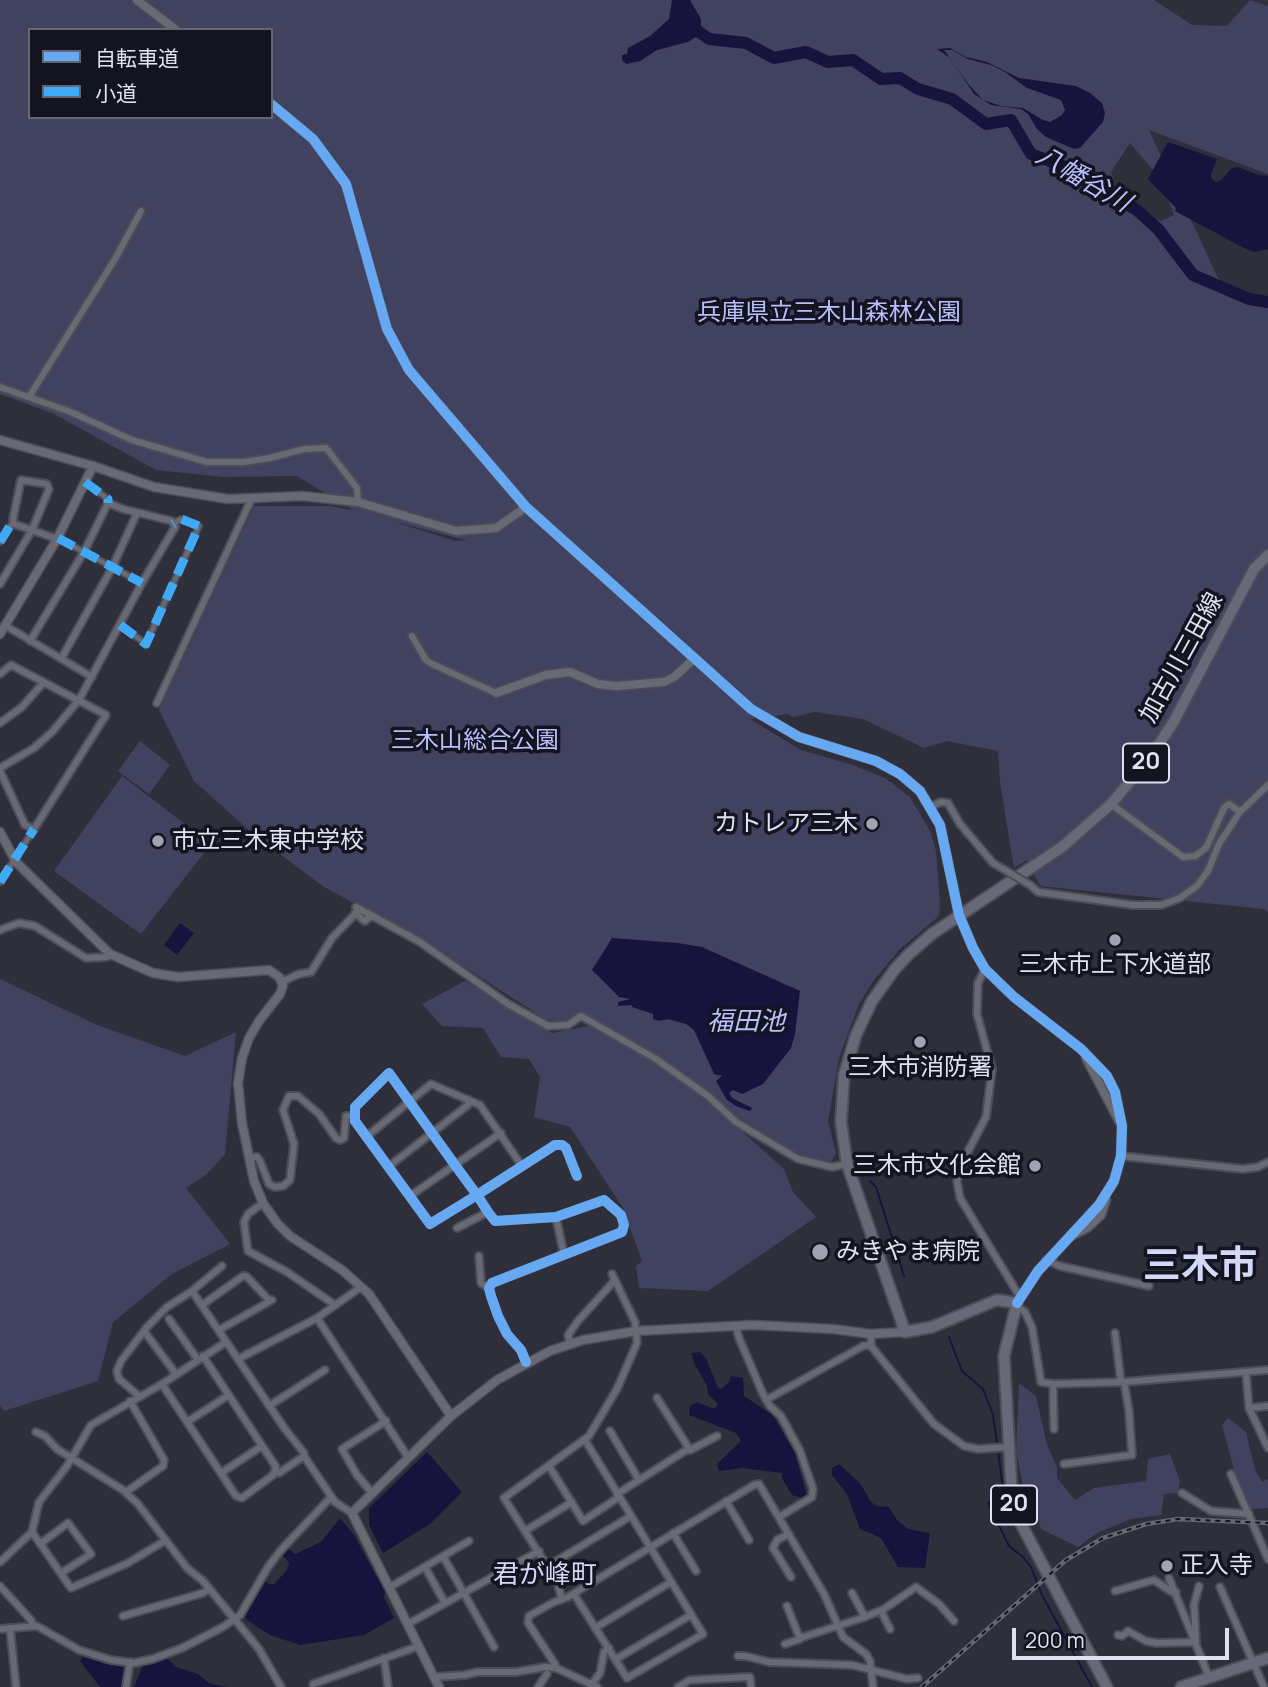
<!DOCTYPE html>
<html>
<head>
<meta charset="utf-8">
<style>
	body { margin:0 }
	#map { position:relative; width:1268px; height:1687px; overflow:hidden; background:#2f2f3c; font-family:Manrope,"Noto Sans JP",sans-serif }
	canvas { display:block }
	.legend { position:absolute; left:28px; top:28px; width:245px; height:91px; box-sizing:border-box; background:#13141f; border:2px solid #656673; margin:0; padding:9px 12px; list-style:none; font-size:21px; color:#e0e2f2 }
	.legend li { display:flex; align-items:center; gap:14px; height:35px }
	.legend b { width:35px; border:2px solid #656673 }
	.scale { position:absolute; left:1012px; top:1628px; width:217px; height:32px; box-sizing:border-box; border:4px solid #e0e2f2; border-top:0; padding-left:9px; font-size:21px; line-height:24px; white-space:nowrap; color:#e0e2f2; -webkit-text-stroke:5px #13141f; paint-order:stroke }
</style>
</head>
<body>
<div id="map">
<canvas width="1268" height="1687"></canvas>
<ul class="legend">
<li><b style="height:9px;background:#66a8f1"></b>自転車道</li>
<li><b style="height:9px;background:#3fa9f5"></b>小道</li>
</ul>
<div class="scale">200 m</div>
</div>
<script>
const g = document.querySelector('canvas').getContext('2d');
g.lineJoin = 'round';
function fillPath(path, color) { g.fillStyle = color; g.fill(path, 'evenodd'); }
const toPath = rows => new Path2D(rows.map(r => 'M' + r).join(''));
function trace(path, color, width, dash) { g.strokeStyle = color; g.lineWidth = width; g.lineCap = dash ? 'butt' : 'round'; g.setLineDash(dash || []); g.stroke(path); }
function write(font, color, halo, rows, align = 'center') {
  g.font = font + ' Manrope,"Noto Sans JP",sans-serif'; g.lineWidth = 7; g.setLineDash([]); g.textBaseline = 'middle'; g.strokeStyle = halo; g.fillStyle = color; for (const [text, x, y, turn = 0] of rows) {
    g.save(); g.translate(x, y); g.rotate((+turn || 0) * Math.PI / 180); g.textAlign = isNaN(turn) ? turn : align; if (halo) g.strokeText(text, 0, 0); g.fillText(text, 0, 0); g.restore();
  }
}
fillPath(toPath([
	[0,0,1154,0,1192,25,1227,26,1250,0,1268,6,1268,174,1149,130,1226,295,1268,308,1268,912,1264,909,1040,886,1027,860,1014,868,1000,782,998,751,947,741,924,748,863,719,815,712,793,717,788,714,750,719,801,750,853,765,885,778,910,797,930,831,936,851,940,903,939,916,900,949,874,980,859,1004,839,1058,828,1122,836,1153,831,1162,798,1155,730,1112,706,1089,656,1055,582,1013,566,1023,545,1019,418,937,324,887,252,833,194,781,159,710,254,506,330,506,353,510,297,476,224,477,156,470,54,414,0,394],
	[30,30,271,30,271,117,30,117],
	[1130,143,1162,181,1174,215,1161,221,1144,215,1118,193,1111,172],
	[392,521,457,538,467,540,455,541],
	[140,741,170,765,149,794,118,771],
	[122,776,211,844,141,934,54,871],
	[0,979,97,1025,185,1056,236,1032,225,1154,207,1174,186,1188,230,1244,172,1274,113,1322,98,1381,4,1411,0,1406],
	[465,981,552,1033,588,1026,654,1062,715,1107,784,1169,793,1192,816,1217,708,1291,639,1288,636,1266,642,1261,623,1208,570,1127,534,1117,540,1077,529,1059,501,1057,483,1028,442,1026,422,1004],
	[1019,1383,1036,1396,1047,1445,1057,1467,1057,1478,1075,1500,1094,1488,1146,1481,1148,1459,1170,1454,1180,1481,1178,1493,1164,1494,1161,1515,1131,1519,1097,1533,1078,1547,1041,1529,1033,1499,1024,1490,1016,1451],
	[1228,1418,1246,1432,1255,1470,1262,1482,1268,1479,1268,1508,1251,1509,1238,1484,1222,1425]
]), '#404260');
fillPath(toPath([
	[672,0,690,0,701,19,701,31,699,35,688,42,657,50,640,61,626,64,622,60,622,55,627,54,628,48,650,36,669,19],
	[950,48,966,57,987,62,1019,78,1076,86,1090,93,1102,103,1105,113,1103,122,1080,148,1074,149,1046,137,1037,129,1028,114,1021,109,991,105,974,94,950,58,937,49],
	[944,50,952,50,968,59,991,65,1005,72,1027,88,1061,100,1065,110,1062,115,1050,122,1043,120,1023,108,1001,106,983,100,969,85],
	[1168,142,1217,159,1211,175,1211,178,1215,182,1220,181,1232,168,1238,167,1258,175,1268,176,1268,249,1254,252,1244,248,1175,211,1176,208,1148,179],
	[180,923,194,933,177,955,164,945],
	[612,938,678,943,702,947,800,991,795,1034,791,1048,763,1084,742,1094,733,1090,729,1093,732,1098,752,1108,750,1111,736,1106,727,1100,716,1081,722,1076,714,1074,694,1030,686,1024,668,1019,659,1021,653,1019,653,1014,632,1007,632,1005,618,1006,618,1002,630,999,619,997,592,970],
	[700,1352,706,1358,718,1388,721,1389,729,1382,731,1376,743,1378,744,1396,773,1415,795,1453,807,1496,802,1498,792,1495,782,1478,782,1473,742,1468,719,1471,717,1464,741,1441,736,1433,689,1415,690,1406,697,1402,712,1408,715,1408,718,1404,708,1394,707,1386,695,1365,691,1353],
	[427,1452,462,1492,430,1524,383,1553,369,1525,369,1508],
	[839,1464,860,1483,871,1502,877,1506,889,1507,897,1520,908,1529,930,1533,925,1568,898,1567,881,1538,860,1529,847,1494,832,1475,832,1468],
	[340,1518,354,1535,385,1592,384,1597,394,1618,364,1635,300,1645,270,1635,247,1620,244,1615,265,1581,269,1584,274,1584,287,1570,289,1563,283,1555,288,1548,295,1554,321,1542],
	[83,1656,106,1664,124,1666,126,1669,122,1687,100,1687,80,1661],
	[168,1659,176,1667,198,1674,210,1684,227,1687,134,1687,143,1665]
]), '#16143c');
trace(toPath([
	[870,1181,876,1187,904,1276],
	[949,1337,962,1371,983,1389,993,1415,997,1444],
	[998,1450,1003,1489,988,1503,1009,1546,1023,1557,1031,1567,1042,1595,1092,1687]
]), '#16143c', 2);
trace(toPath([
	[698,31,709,39,746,43,774,58,806,52,828,62,853,60,881,79,900,78,918,89,952,99,986,124,1011,120,1031,154,1071,169,1138,211,1158,229,1193,275,1249,299,1268,302]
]), '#16143c', 12);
const pedestrian = toPath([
	[86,483,108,499,108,503],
	[58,538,142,583],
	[0,542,13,522],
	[120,625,146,644,199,526,181,519,173,524],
	[0,882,34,829]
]);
const minor = toPath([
	[0,387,71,412,132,440,207,462,244,462,270,458,304,449,326,448,357,488,358,502],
	[29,397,115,259,141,211],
	[0,584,32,530,49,489,47,484,21,480,13,519,14,524,32,530,57,539],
	[6,626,92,677],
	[412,636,426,660,432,664,496,693],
	[61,659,112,568,137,513],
	[0,674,11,665,106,715,34,829,25,825,0,771],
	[157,703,252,498],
	[0,723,22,707,43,683],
	[0,768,34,748,52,732,79,700,142,583,175,527,172,521,123,509,108,503,84,552,30,641],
	[1111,804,1183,857,1195,856,1206,848,1224,808,1229,804,1240,812],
	[930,807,941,802,948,803,960,824,993,863,1005,870],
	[1030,885,1038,892,1133,905,1161,905,1180,898,1197,886,1208,871,1219,844,1240,812,1268,785],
	[356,907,420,942,508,1004,548,1026,568,1025,581,1016,656,1059,708,1096,736,1122,798,1159,832,1167,847,1164],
	[355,913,365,921,372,916],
	[0,930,19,923,35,926,86,958,107,957,110,954],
	[985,969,978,983,977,1014,992,1069,986,1117,963,1161,957,1181,960,1198,1020,1297],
	[281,982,299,974,311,972,332,938,355,914],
	[366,1137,431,1084,480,1105,522,1166],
	[1121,1156,1243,1169,1258,1167,1268,1162],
	[249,1157,257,1157,260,1161,269,1184,275,1187,283,1186,290,1180,294,1144,283,1110,289,1096,298,1096,319,1114,336,1138,340,1140,344,1138,346,1116,354,1116],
	[388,1167,468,1105,469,1100],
	[410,1196,501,1133],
	[263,1203,248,1214,244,1222,248,1251,287,1272,335,1305],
	[556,1217,564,1255],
	[457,1228,488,1212],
	[479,1256,481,1283,489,1288],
	[1046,1260,1060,1266,1149,1286],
	[192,1291,285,1429,304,1453,304,1456],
	[202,1305,243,1276,246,1276,270,1301],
	[1016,1306,1025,1312,1032,1327,1041,1382,1053,1384,1124,1382,1268,1370],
	[317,1318,408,1457],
	[169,1319,198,1360],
	[736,1326,739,1338,763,1394,770,1406,781,1416,800,1451,813,1489,812,1497,779,1517],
	[219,1330,272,1300],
	[144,1331,176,1374],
	[1115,1333,1121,1382],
	[871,1334,871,1346,934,1424,964,1446,978,1449,1008,1447],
	[571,1344,568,1335,578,1321,615,1280],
	[238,1359,317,1318,361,1287],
	[526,1362,521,1350,507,1334,498,1316,491,1296,489,1288,492,1283,622,1232,624,1225,621,1215,604,1200,556,1217,495,1221,488,1212,477,1195,455,1165,409,1101,389,1073,355,1107,355,1121,430,1224,477,1195,555,1145,562,1145,566,1148,577,1176],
	[1246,1372,1249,1408,1268,1448],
	[162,1384,236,1496,242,1498,273,1475,276,1467,203,1356],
	[1053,1384,1054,1429],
	[139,1396,119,1379,117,1371,121,1361,147,1327,167,1307,192,1291,222,1266],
	[657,1398,690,1450,717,1436],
	[766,1400,863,1346,871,1345],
	[269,1406,325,1370],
	[1249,1408,1268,1406],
	[187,1422,229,1395],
	[610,1431,639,1480],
	[36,1432,45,1436,57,1449,123,1490,138,1504,187,1568,203,1581,259,1649,281,1687],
	[1064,1464,1132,1455,1129,1411,1124,1382],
	[549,1466,583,1521,619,1497],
	[276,1472,279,1473,304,1456,335,1502,352,1513],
	[221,1473,262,1446],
	[1231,1474,1268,1559],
	[126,1492,163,1466,164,1460,130,1401],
	[372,1493,357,1475,342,1449,386,1421],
	[1182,1493,1211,1511,1249,1514],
	[617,1494,688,1449],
	[726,1501,749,1540],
	[525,1531,572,1502],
	[673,1533,696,1571],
	[789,1534,777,1540,773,1548,791,1577],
	[166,1540,128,1563,71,1588,32,1532,39,1502,67,1466,91,1425,162,1384,226,1342],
	[40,1544,68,1523,91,1554,61,1573],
	[443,1556,494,1647],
	[0,1562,32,1532],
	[548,1566,631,1516],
	[425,1567,445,1603],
	[1169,1578,1209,1677],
	[0,1586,31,1620,33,1626],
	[390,1587,469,1541],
	[1220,1587,1264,1687],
	[1115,1591,1154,1580,1172,1592,1176,1592],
	[852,1593,865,1617],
	[574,1594,627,1678,703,1634,585,1440],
	[562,1599,557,1582,504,1498,589,1436,617,1389,637,1343,635,1322,612,1274],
	[881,1611,890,1629],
	[123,1616,203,1593,209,1589],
	[408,1624,539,1551],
	[10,1628,16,1687],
	[595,1628,671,1582],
	[0,1629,37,1626,79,1650,111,1660,134,1663,152,1659,182,1648,223,1627,240,1615,268,1567,281,1550,331,1497],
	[1118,1635,1122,1636,1128,1631,1146,1641,1157,1643,1196,1642,1194,1605,1199,1586],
	[800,1638,865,1617,884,1609,916,1587,939,1604,954,1621],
	[785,1644,800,1639,787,1606],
	[738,1656,745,1656,769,1662,852,1665,907,1679,918,1678],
	[384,1658,388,1687],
	[616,1659,691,1615],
	[556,1668,555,1664,528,1623,529,1616,554,1602,568,1597,754,1485,759,1484,824,1594,843,1637,866,1654,870,1661,873,1687],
	[435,1677,464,1675,478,1672,516,1672,545,1667,556,1668,597,1687],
	[313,1684,419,1646],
	[592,1684,600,1673,604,1652,609,1648],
	[126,1687,130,1662],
	[538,1687,547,1674],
	[678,1687,690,1680,750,1677,751,1687]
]);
const tertiary = toPath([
	[137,0,176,30],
	[271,104,313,139,346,184,387,329,409,370,526,507,751,709,799,737,876,761,900,774,920,791,940,825,959,915,973,948,985,969,1014,997,1081,1049,1107,1076,1115,1092,1122,1126,1121,1156,1114,1181,1099,1205,1038,1271,1017,1303],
	[0,440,93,466,154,487,228,499,303,496,358,502,456,531,496,528,526,507],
	[0,634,57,539,93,466],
	[496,693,546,675,570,672,598,684,616,686,664,682,674,677,694,659],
	[0,832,16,862,110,954,153,973,178,977,269,970,279,977,283,985,280,994,259,1021,249,1038,242,1058,238,1083,242,1123,254,1181,263,1203,277,1223,290,1236,342,1270,369,1294,451,1416],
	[1086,1058,1119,1121],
	[1073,1235,1087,1228,1101,1215,1106,1200],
	[439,1687,352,1513,451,1416,497,1380,550,1351,583,1340,636,1331,754,1325,833,1329,871,1334,905,1332]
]);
const primary = toPath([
	[1107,1687,1018,1518,1012,1499,1004,1356,1017,1303,997,1300,932,1327,905,1332,847,1164,841,1122,844,1075,856,1035,872,1001,895,969,909,954,932,934,1062,847,1111,804,1149,759,1173,723,1254,569,1268,555],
	[1181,1687,1268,1658]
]);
trace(pedestrian, '#4d4d58', 8);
trace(minor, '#4d4d58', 10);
trace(tertiary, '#4d4d58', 11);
trace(primary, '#4d4d58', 14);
trace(pedestrian, '#686972', 4.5);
trace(minor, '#686972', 6);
trace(tertiary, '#686972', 8);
trace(primary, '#676878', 10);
const rail = toPath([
	[922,1687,1066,1560,1103,1538,1146,1524,1178,1519,1268,1523]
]);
trace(rail, '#666772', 4.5);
trace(rail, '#13141f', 2, [5]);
const minorBridge = toPath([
	[1005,870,1030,885]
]);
trace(minorBridge, '#4d4d58', 10, []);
trace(minorBridge, '#686972', 6);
trace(toPath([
	[85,482,108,499,108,503],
	[58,538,142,583],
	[0,542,13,521],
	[120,625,146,644,199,526,181,519,173,524],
	[0,882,34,829]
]), '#3fa9f5', 9, [18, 9]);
trace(toPath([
	[271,104,313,139,346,184,387,329,409,370,526,507,751,709,799,737,876,761,900,774,920,791,940,825,959,915,973,948,985,969,1014,997,1081,1049,1107,1076,1115,1092,1122,1126,1121,1156,1114,1181,1099,1205,1038,1271,1017,1303],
	[526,1362,521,1350,507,1334,498,1316,491,1296,489,1288,492,1283,622,1232,624,1225,621,1215,604,1200,556,1217,495,1221,488,1212,477,1195,455,1165,409,1101,389,1073,355,1107,355,1121,430,1224,477,1195,555,1145,562,1145,566,1148,577,1176]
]), '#66a8f1', 10);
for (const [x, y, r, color] of [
	[872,824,7,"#a2a3b2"],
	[158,841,7,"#a2a3b2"],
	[1115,940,7,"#a2a3b2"],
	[920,1042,7,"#a2a3b2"],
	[1035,1166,7,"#a2a3b2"],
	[820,1252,9,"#a2a3b2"],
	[1167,1566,7,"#a2a3b2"]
]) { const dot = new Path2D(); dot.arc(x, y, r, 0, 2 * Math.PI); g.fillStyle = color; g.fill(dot); trace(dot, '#13141f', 2.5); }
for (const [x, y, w] of [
	[1146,763,46],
	[1014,1505,46]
]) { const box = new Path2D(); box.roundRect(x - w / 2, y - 19.5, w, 39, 5); g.fillStyle = '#13141f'; g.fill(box); trace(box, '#e0e2f2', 2); }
write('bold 23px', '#e0e2f2', null, [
	["20",1146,763],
	["20",1014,1505]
]);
write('24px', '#b9bffd', '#13141f', [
	["兵庫県立三木山森林公園",829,313],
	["三木山総合公園",475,741]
]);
write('24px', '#e0e2f2', '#13141f', [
	["加古川三田線",1182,658,-61]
]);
write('24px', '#e0e2f2', '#13141f', [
	["カトレア三木",858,824,"right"],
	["市立三木東中学校",172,841],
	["三木市上下水道部",1115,965,"center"],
	["三木市消防署",920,1068,"center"],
	["三木市文化会館",1021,1166,"right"],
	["みきやま病院",836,1252],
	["正入寺",1181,1566]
], 'left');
write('italic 26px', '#babffd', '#13141f', [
	["八幡谷川",1083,180,30],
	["福田池",746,1023]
]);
write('26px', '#d4d8f7', '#13141f', [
	["君が峰町",545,1576]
]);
write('bold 38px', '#d4d8f7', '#13141f', [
	["三木市",1200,1267]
]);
</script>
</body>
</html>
